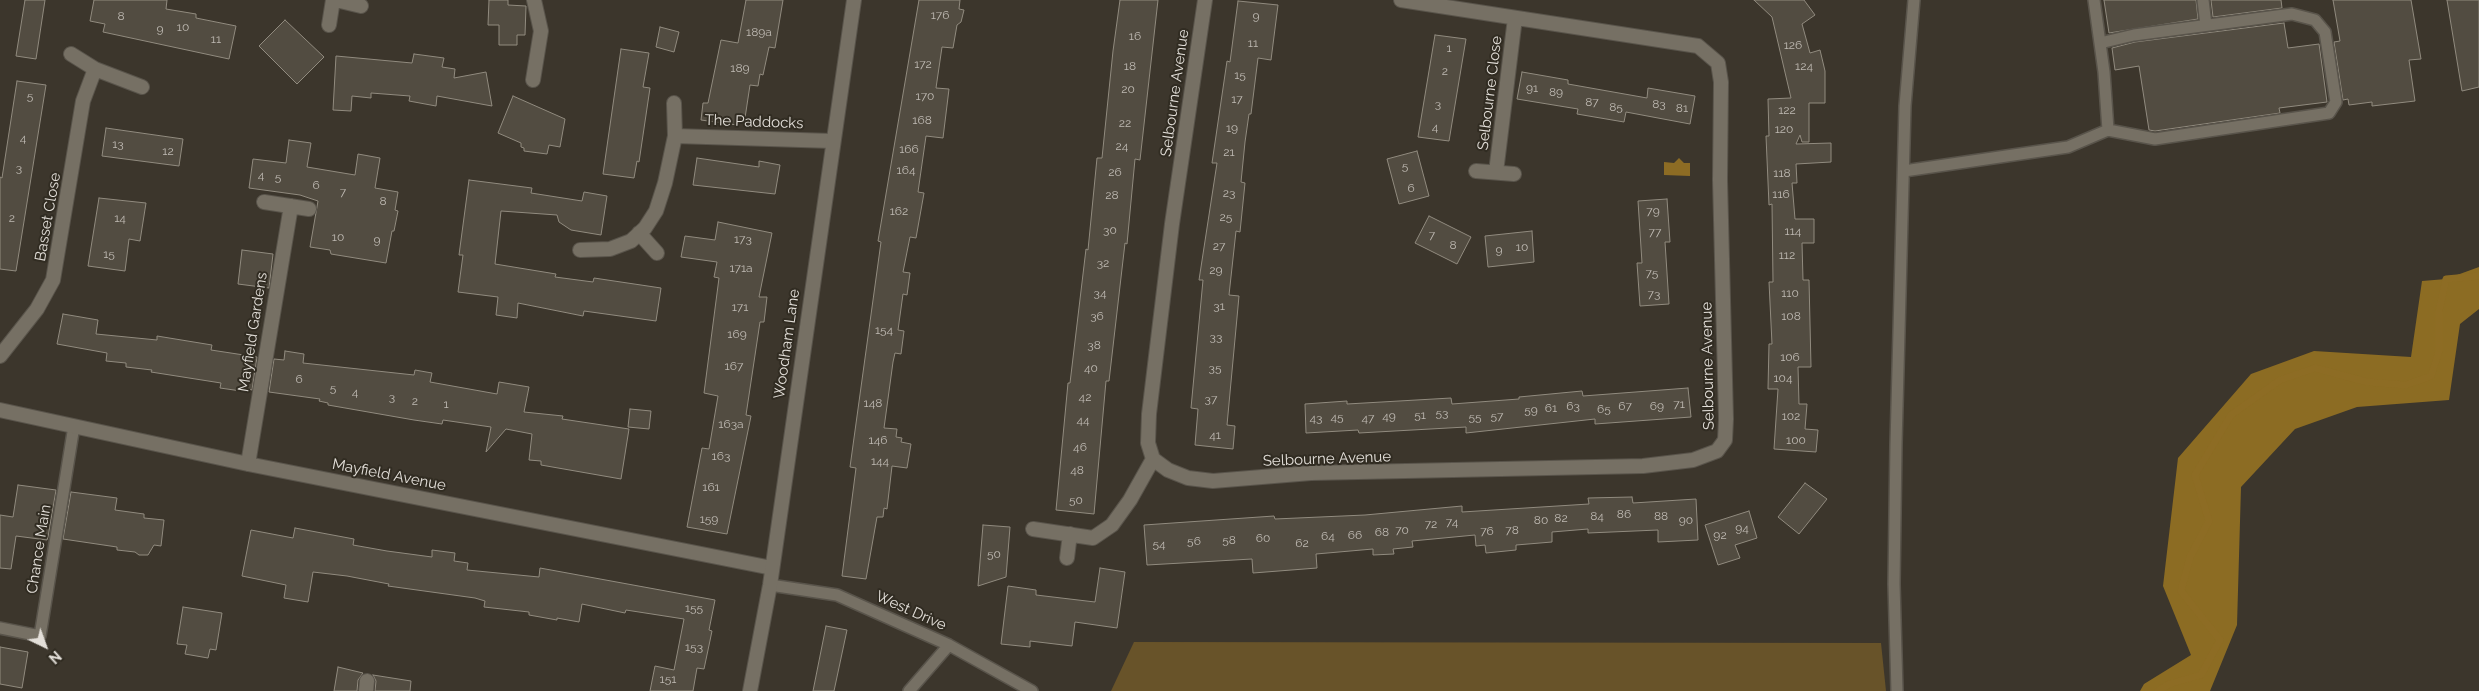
<!DOCTYPE html>
<html>
<head>
<meta charset="utf-8">
<style>
	body { margin:0 }
	#map { position:relative; width:2479px; height:691px; overflow:hidden; background:#3c362c; font-family:Raleway,sans-serif }
	canvas { display:block }
	.north { position:absolute; left:20px; top:621px; width:50px; height:50px; -webkit-text-stroke:4px #312c22; paint-order:stroke; rotate:138deg; font-size:14px; font-weight:700; line-height:20px; text-align:center; color:#e3dfd9 }
	.north::after { content:''; display:block; margin:auto; width:18px; height:22px; background:#e3dfd9; clip-path:polygon(50% 0,100% 100%,50% 72%,0 100%) }
</style>
</head>
<body>
<div id="map">
<canvas width="2479" height="691"></canvas>
<div class="north">N</div>
</div>
<script>
const g = document.querySelector('canvas').getContext('2d');
g.lineJoin = 'round';
function fillPath(path, color) { g.fillStyle = color; g.fill(path, 'evenodd'); }
const toPath = rows => new Path2D(rows.map(r => 'M' + r).join(''));
function trace(path, color, width, dash) { g.strokeStyle = color; g.lineWidth = width; g.lineCap = dash ? 'butt' : 'round'; g.setLineDash(dash || []); g.stroke(path); }
function write(font, color, halo, rows, align = 'center') {
  g.font = font + ' Raleway,sans-serif'; g.lineWidth = 4; g.setLineDash([]); g.textBaseline = 'middle'; g.strokeStyle = halo; g.fillStyle = color; for (const [text, x, y, turn = 0] of rows) {
    g.save(); g.translate(x, y); g.rotate((+turn || 0) * Math.PI / 180); g.textAlign = isNaN(turn) ? turn : align; if (halo) g.strokeText(text, 0, 0); g.fillText(text, 0, 0); g.restore();
  }
}
fillPath(toPath([
	[1134,642,1881,643,1886,691,1111,691]
]), '#685329');
fillPath(toPath([
	[2479,267,2479,309,2460,324,2449,400,2357,407,2295,429,2241,487,2237,625,2210,691,2140,691,2144,684,2191,655,2163,586,2178,458,2251,374,2314,351,2411,357,2422,281,2446,279]
]), '#8c6c23');
fillPath(toPath([
	[1679,158,1684,163,1690,163,1690,176,1664,175,1664,162,1674,163]
]), '#8d6c24');
trace(toPath([
	[2158,691,2169,684,2201,675,2220,640,2181,591,2190,557,2209,521,2195,475,2231,415,2280,380,2315,368,2367,382,2406,385,2431,376,2439,351,2439,311,2446,279,2479,276]
]), '#8d6c24', 7);
const building = toPath([
	[25,0,45,0,36,59,16,56,25,0],
	[94,0,167,0,166,9,196,14,196,18,236,26,229,59,103,32,105,24,90,21,94,0],
	[489,0,508,0,508,5,526,6,525,35,517,35,517,45,499,45,499,25,488,25,489,0],
	[746,0,783,0,775,48,769,47,763,75,760,74,758,86,750,85,745,118,737,125,701,120,703,103,708,103,721,40,738,43,746,0],
	[919,0,960,0,959,9,964,10,961,22,957,25,953,48,942,47,936,88,949,89,943,138,926,136,918,192,924,193,916,238,910,237,903,272,910,273,907,295,903,294,898,330,904,331,901,354,895,353,893,362,884,428,897,429,896,437,902,438,901,442,911,444,907,468,892,466,887,509,884,508,883,517,877,517,866,579,842,576,856,468,850,467,881,242,878,241,919,0],
	[1120,0,1158,0,1140,160,1135,159,1127,244,1125,243,1109,381,1106,381,1094,514,1056,510,1068,383,1070,383,1086,249,1088,250,1097,158,1102,158,1113,51,1120,0],
	[1754,0,1804,0,1815,15,1802,24,1810,53,1820,50,1825,71,1825,103,1809,103,1809,142,1802,142,1800,135,1796,144,1831,143,1831,162,1796,164,1797,183,1792,183,1795,219,1814,219,1814,243,1802,243,1803,280,1809,280,1811,367,1798,367,1799,404,1807,404,1805,429,1818,430,1816,452,1774,449,1778,389,1768,389,1769,344,1772,344,1769,282,1773,282,1772,204,1769,205,1766,136,1769,136,1768,99,1791,98,1772,17,1754,0],
	[2104,0,2196,0,2198,19,2109,33,2104,0],
	[2211,0,2281,0,2282,8,2213,17,2211,0],
	[2333,0,2411,0,2421,59,2409,60,2415,101,2372,106,2372,102,2349,105,2348,99,2343,100,2334,42,2340,41,2333,0],
	[2447,0,2479,0,2479,87,2462,91,2447,0],
	[1238,1,1278,5,1271,60,1258,58,1251,114,1249,114,1245,142,1241,182,1245,183,1240,232,1236,231,1229,295,1239,296,1227,425,1235,426,1233,449,1195,445,1198,409,1191,408,1203,280,1199,280,1217,163,1212,163,1227,61,1230,62,1238,1],
	[285,20,324,57,297,84,259,46,285,20],
	[2284,23,2288,48,2319,44,2327,102,2279,108,2280,113,2155,131,2149,130,2139,66,2115,70,2112,48,2135,42,2284,23],
	[660,27,679,32,674,52,656,47,660,27],
	[1435,35,1466,39,1449,141,1418,137,1435,35],
	[621,49,649,53,643,87,650,88,639,162,637,161,634,178,603,174,621,49],
	[414,54,444,58,442,67,455,69,454,78,486,72,492,106,437,96,436,106,409,101,410,96,371,93,371,98,352,96,351,111,333,110,336,56,412,63,414,54],
	[1522,72,1568,80,1568,84,1647,98,1648,88,1695,96,1690,124,1626,112,1624,122,1577,114,1578,109,1517,99,1522,72],
	[17,81,46,85,16,271,0,269,0,177,2,178,17,81],
	[513,96,565,119,560,147,549,145,547,154,524,151,524,148,521,147,521,143,498,133,513,96],
	[106,128,183,139,179,166,102,156,106,128],
	[289,140,311,143,307,167,355,175,358,154,380,158,375,188,398,192,395,210,398,211,394,231,392,231,386,263,331,254,330,250,310,247,318,201,300,195,249,188,253,159,286,163,289,140],
	[1417,151,1429,196,1399,204,1387,159,1417,151],
	[697,158,759,167,759,161,780,165,775,194,693,185,697,158],
	[469,180,532,188,531,193,582,201,584,192,607,196,601,235,571,230,559,222,557,215,501,211,495,264,556,274,555,277,593,282,594,278,661,288,656,321,584,311,583,316,518,303,517,318,496,315,498,297,458,292,463,255,459,255,469,180],
	[99,198,146,203,140,241,129,239,125,271,88,266,99,198],
	[1667,199,1670,242,1665,242,1669,304,1640,306,1637,263,1642,263,1638,201,1667,199],
	[1429,216,1471,237,1457,264,1415,243,1429,216],
	[718,222,772,233,759,297,767,297,764,322,760,322,746,415,751,416,727,534,687,527,702,448,709,449,718,396,704,393,719,278,714,277,717,262,681,257,685,236,715,240,718,222],
	[1532,231,1534,262,1488,267,1485,236,1532,231],
	[242,250,273,254,269,288,238,284,242,250],
	[63,314,98,320,96,334,157,340,157,336,212,345,211,350,257,357,252,390,248,389,248,392,220,388,221,383,151,372,152,370,126,367,126,363,106,361,107,353,57,344,63,314],
	[285,351,304,354,303,363,414,375,415,370,432,373,430,382,497,394,499,382,529,387,524,412,563,416,562,419,629,429,621,479,541,465,541,461,529,460,532,434,506,429,486,452,491,427,443,420,442,424,414,420,328,405,328,403,319,401,320,399,269,392,274,359,284,360,285,351],
	[1688,388,1691,417,1595,424,1595,419,1466,433,1466,427,1359,433,1358,430,1306,433,1305,404,1347,401,1347,404,1451,398,1452,404,1519,399,1519,397,1582,391,1583,396,1688,388],
	[630,409,651,411,649,429,628,427,630,409],
	[1805,483,1827,499,1799,534,1778,517,1805,483],
	[18,485,56,490,48,537,47,540,16,536,11,569,0,568,0,515,13,517,18,485],
	[71,492,117,498,115,510,144,514,144,518,164,520,161,546,154,545,148,555,139,555,135,552,117,550,117,547,63,539,71,492],
	[1632,497,1633,503,1696,499,1698,540,1658,542,1658,530,1588,533,1588,529,1552,532,1552,542,1516,545,1516,550,1486,553,1485,545,1476,546,1475,535,1412,541,1413,547,1393,549,1394,554,1373,555,1373,549,1316,554,1317,568,1253,573,1252,559,1147,565,1144,525,1274,516,1275,519,1365,515,1462,506,1462,512,1589,504,1588,498,1632,497],
	[1749,511,1757,538,1735,545,1740,558,1718,565,1705,525,1749,511],
	[983,525,1010,527,1006,577,978,586,983,525],
	[295,528,354,539,353,545,387,551,432,557,432,550,455,553,454,561,468,563,467,570,539,577,540,568,715,600,709,630,712,631,704,669,697,668,693,691,650,691,655,666,674,670,684,619,626,610,625,613,582,604,579,622,557,618,557,620,529,615,529,612,484,607,485,601,475,598,388,586,389,584,347,576,313,572,308,602,284,598,286,585,242,576,251,530,293,538,295,528],
	[1100,568,1125,572,1117,628,1075,622,1072,646,1030,641,1030,647,1001,644,1008,586,1036,590,1036,595,1095,602,1100,568],
	[183,607,222,613,216,650,210,649,208,658,185,654,187,645,177,644,183,607],
	[826,626,847,630,834,691,813,691,826,626],
	[0,647,28,652,22,688,0,684,0,647],
	[338,667,363,673,358,680,357,691,334,691,338,667],
	[373,675,411,681,410,691,375,691,376,681,373,675]
]);
fillPath(building, '#524c41');
trace(building, '#918b7f', 1);
const service = toPath([
	[2203,0,2206,25],
	[2100,43,2134,35,2292,14,2315,20,2325,32,2336,102,2329,113,2155,139,2108,130],
	[1904,171,2068,147,2108,130,2104,72,2094,0],
	[770,585,837,595,949,645,1032,691],
	[0,628,40,636,74,426],
	[909,691,949,645],
	[1897,691,1894,584,1896,444,1905,106,1914,0]
]);
const minor = toPath([
	[336,0,361,6],
	[1205,0,1172,224,1149,414,1148,443,1153,459,1168,470,1188,478,1213,481,1311,473,1643,466,1693,460,1717,451,1725,440,1726,419,1720,180,1721,82,1718,63,1698,46,1401,0],
	[329,25,333,0],
	[71,54,95,69,142,87],
	[533,80,541,31,534,0],
	[675,136,832,141],
	[1476,171,1514,174],
	[1496,172,1515,18],
	[264,202,309,209],
	[639,233,657,253],
	[580,250,610,249,631,241,645,228,656,211,665,183,675,136,674,103],
	[0,356,37,309,53,280,83,101,95,69],
	[0,410,248,464,772,568],
	[248,464,291,206],
	[1033,529,1093,538,1112,525,1130,500,1153,459],
	[1067,558,1070,534],
	[366,691,367,681]
]);
const secondary = toPath([
	[750,691,770,585,854,0]
]);
trace(service, '#59544b', 14);
trace(minor, '#59544b', 16);
trace(secondary, '#59544b', 16);
trace(service, '#767064', 11);
trace(minor, '#767064', 14);
trace(secondary, '#767064', 14);
write('12px', '#bfbab3', null, [
	["176",940,15],
	["8",121,16],
	["9",1256,16],
	["10",183,27],
	["9",160,29],
	["189a",759,32],
	["16",1135,36],
	["11",216,39],
	["11",1253,43],
	["126",1793,45],
	["1",1449,48],
	["172",923,64],
	["18",1130,66],
	["124",1804,66],
	["189",740,68],
	["2",1445,71],
	["15",1240,75],
	["91",1532,88],
	["20",1128,89],
	["89",1556,92],
	["5",30,96],
	["170",925,96],
	["17",1237,99],
	["87",1592,102],
	["3",1438,104],
	["83",1659,104],
	["85",1616,107],
	["81",1682,108],
	["122",1787,110],
	["168",922,120],
	["22",1125,123],
	["4",1435,127],
	["19",1232,128],
	["120",1784,129],
	["4",23,138],
	["13",118,144],
	["24",1122,146],
	["166",909,149],
	["12",168,151],
	["21",1229,152],
	["5",1405,166],
	["3",19,168],
	["164",906,170],
	["26",1115,172],
	["118",1782,173],
	["4",261,175],
	["5",278,177],
	["6",316,185],
	["6",1411,188],
	["7",343,192],
	["23",1229,193],
	["116",1781,194],
	["28",1112,195],
	["8",383,201],
	["162",899,211],
	["79",1653,211],
	["25",1226,217],
	["2",12,218],
	["14",120,218],
	["30",1110,230],
	["114",1793,231],
	["77",1655,232],
	["7",1432,235],
	["10",338,237],
	["173",743,239],
	["9",377,240],
	["8",1453,245],
	["27",1219,246],
	["10",1522,247],
	["9",1499,250],
	["15",109,254],
	["112",1787,255],
	["32",1103,263],
	["171a",741,268],
	["29",1216,270],
	["75",1652,273],
	["34",1100,293],
	["110",1790,293],
	["73",1654,294],
	["31",1219,306],
	["171",740,307],
	["36",1097,316],
	["108",1791,316],
	["154",884,330],
	["169",737,334],
	["33",1216,337],
	["38",1094,345],
	["106",1790,357],
	["167",734,366],
	["40",1091,368],
	["35",1215,368],
	["104",1783,378],
	["6",299,379],
	["5",333,388],
	["4",355,392],
	["3",392,397],
	["42",1085,397],
	["37",1211,399],
	["2",415,401],
	["148",873,403],
	["1",446,404],
	["71",1679,404],
	["63",1573,406],
	["67",1625,406],
	["69",1657,406],
	["61",1551,408],
	["65",1604,409],
	["59",1531,410],
	["53",1442,413],
	["51",1420,415],
	["49",1389,416],
	["57",1497,416],
	["102",1791,416],
	["45",1337,417],
	["55",1475,417],
	["43",1316,418],
	["47",1368,418],
	["44",1083,420],
	["163a",731,424],
	["41",1215,435],
	["146",878,440],
	["100",1796,440],
	["46",1080,447],
	["163",721,456],
	["144",880,461],
	["48",1077,470],
	["161",711,487],
	["50",1076,500],
	["86",1624,514],
	["84",1597,516],
	["88",1661,516],
	["82",1561,518],
	["159",709,519],
	["80",1541,520],
	["90",1686,520],
	["74",1452,522],
	["72",1431,524],
	["94",1742,528],
	["70",1402,530],
	["78",1512,530],
	["76",1487,531],
	["68",1382,532],
	["66",1355,535],
	["92",1720,535],
	["64",1328,536],
	["60",1263,538],
	["58",1229,540],
	["56",1194,541],
	["62",1302,543],
	["54",1159,544],
	["50",994,554],
	["155",694,608],
	["153",694,647],
	["151",668,679]
]);
write('15px', '#e3dfd9', '#312c22', [
	["Selbourne Avenue",1175,93,-82],
	["Selbourne Close",1490,93,-83],
	["The Paddocks",754,122,2],
	["Basset Close",48,217,-80],
	["Mayfield Gardens",253,332,-81],
	["Woodham Lane",787,344,-82],
	["Selbourne Avenue",1708,366,-91],
	["Selbourne Avenue",1327,459,-2],
	["Mayfield Avenue",389,475,11],
	["Chance Main",39,549,-81],
	["West Drive",911,611,24]
]);
</script>
</body>
</html>
